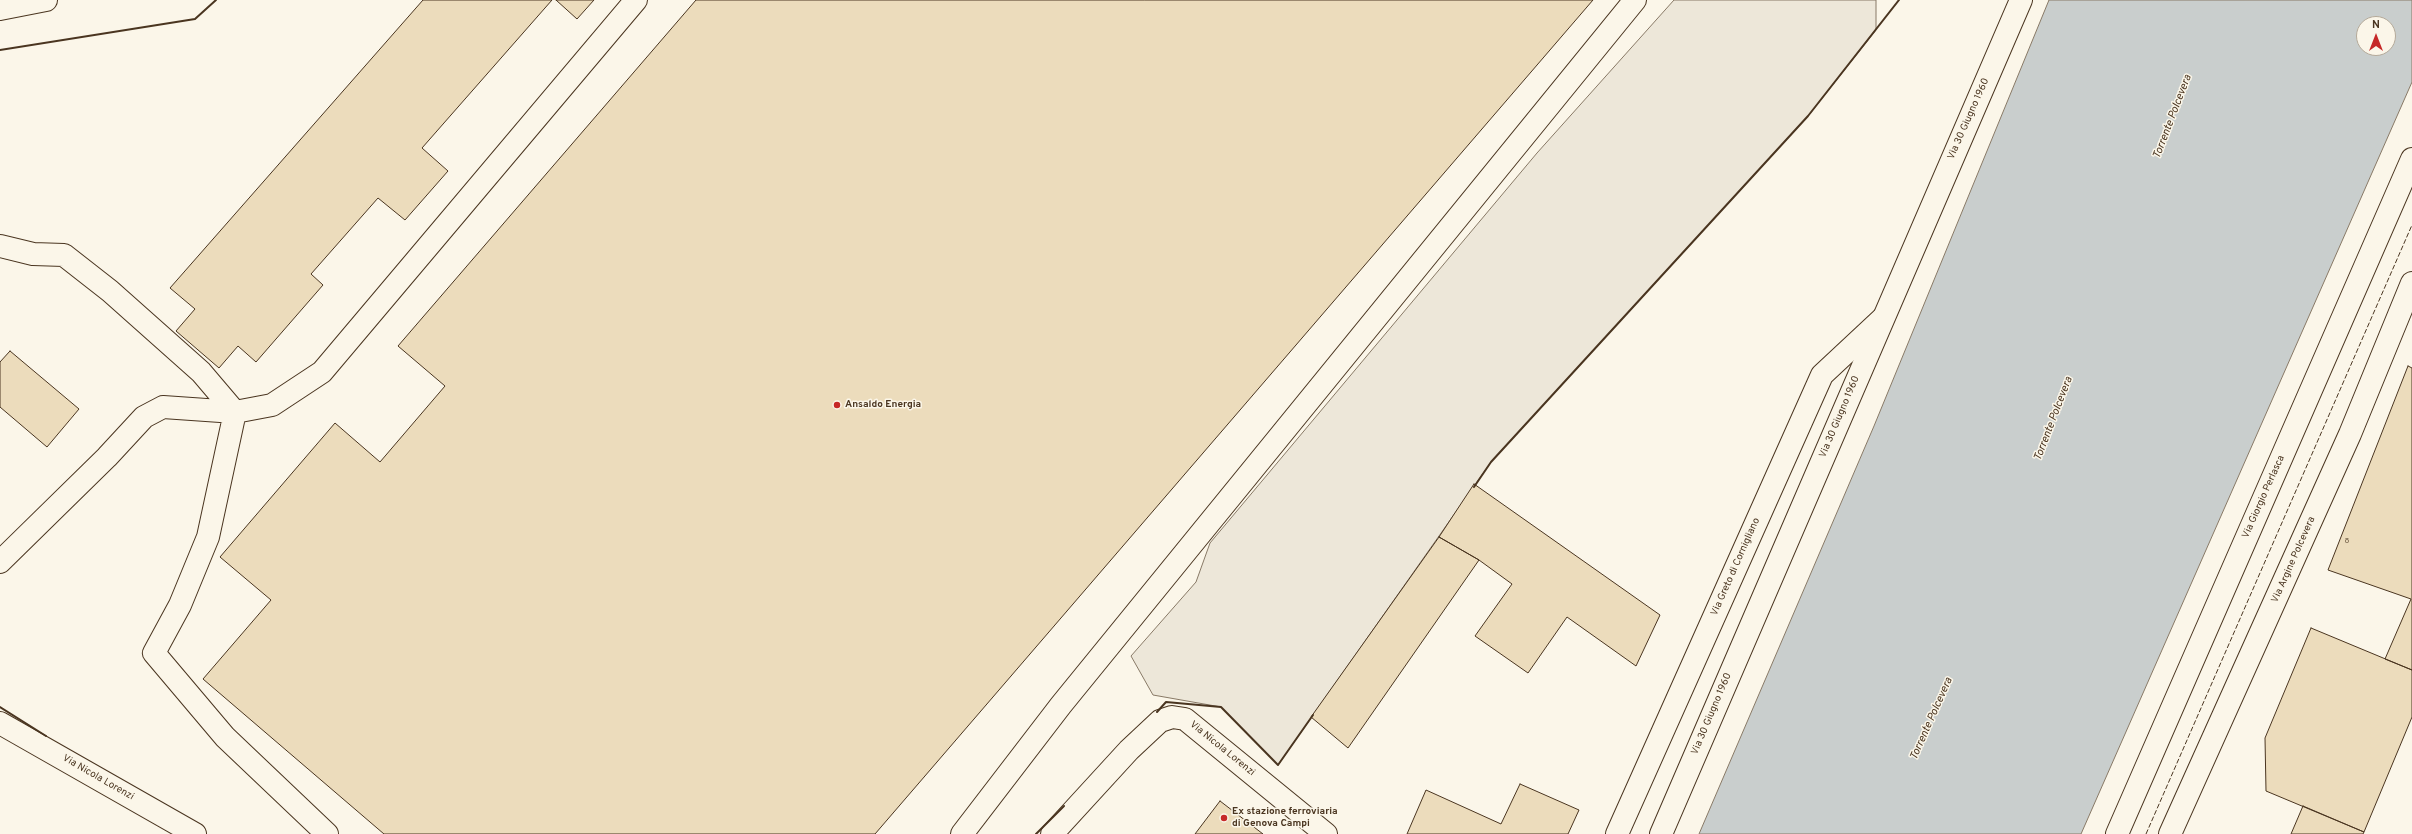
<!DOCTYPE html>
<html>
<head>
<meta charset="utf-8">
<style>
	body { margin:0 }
	#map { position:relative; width:2412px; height:834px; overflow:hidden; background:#fbf6e9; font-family:Overpass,sans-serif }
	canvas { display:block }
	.north { position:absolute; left:2356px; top:16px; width:40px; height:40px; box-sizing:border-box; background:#fbf6e9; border:1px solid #b4a999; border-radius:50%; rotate:0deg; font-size:11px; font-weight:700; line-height:16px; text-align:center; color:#4a3520 }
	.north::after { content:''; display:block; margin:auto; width:14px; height:18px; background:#c62828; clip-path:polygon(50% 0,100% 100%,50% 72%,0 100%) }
</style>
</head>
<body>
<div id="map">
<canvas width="2412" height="834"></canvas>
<div class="north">N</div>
</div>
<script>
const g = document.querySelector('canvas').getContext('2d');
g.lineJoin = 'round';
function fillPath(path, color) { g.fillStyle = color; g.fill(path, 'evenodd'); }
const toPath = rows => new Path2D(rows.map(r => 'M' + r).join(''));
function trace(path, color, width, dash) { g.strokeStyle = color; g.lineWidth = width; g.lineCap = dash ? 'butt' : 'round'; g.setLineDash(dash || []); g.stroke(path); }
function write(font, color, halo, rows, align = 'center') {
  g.font = font + ' Overpass,sans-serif'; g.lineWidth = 3; g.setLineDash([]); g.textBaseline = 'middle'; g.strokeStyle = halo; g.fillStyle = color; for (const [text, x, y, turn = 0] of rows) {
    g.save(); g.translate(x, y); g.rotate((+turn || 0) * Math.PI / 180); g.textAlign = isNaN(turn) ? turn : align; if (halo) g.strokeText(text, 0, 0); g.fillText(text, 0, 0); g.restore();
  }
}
const parking = toPath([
	[1674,0,1876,0,1876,30,1808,116,1491,462,1278,765,1221,707,1153,695,1131,656,1196,582,1210,543,1537,153,1674,0]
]);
fillPath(parking, '#ede7d9');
trace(parking, '#887966', 1);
const water = toPath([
	[2049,0,2412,0,2412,82,2081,834,1699,834,1874,426,2049,0],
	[2364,24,2388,24,2388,48,2364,48,2364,24]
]);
fillPath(water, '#c9cecd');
trace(water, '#887966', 1);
const building = toPath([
	[423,0,552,0,422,148,448,171,405,220,378,198,311,274,323,285,256,362,238,346,219,368,176,331,195,309,170,288,423,0],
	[556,0,594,0,577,19,556,0],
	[696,0,1593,0,875,834,384,834,203,679,271,600,220,557,335,423,380,462,445,386,398,346,696,0],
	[10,351,79,409,47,447,0,407,0,362,10,351],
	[2408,366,2412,368,2412,670,2385,659,2411,599,2328,570,2408,366],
	[1474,484,1660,615,1636,666,1567,617,1528,673,1475,636,1512,584,1479,560,1439,537,1474,484],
	[1439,537,1479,560,1348,748,1311,717,1439,537],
	[2311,628,2412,670,2412,717,2364,832,2266,791,2265,738,2311,628],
	[1520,784,1579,810,1568,834,1407,834,1426,790,1501,824,1520,784],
	[1220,801,1263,834,1195,834,1220,801],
	[2303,806,2364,832,2363,834,2291,834,2303,806]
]);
fillPath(building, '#ecdcbc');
trace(building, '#4a3520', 1);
const minor = toPath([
	[0,246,33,254,64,255,110,291,201,372,235,412,208,537,180,605,154,653,225,737,327,834],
	[0,562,107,457,144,417,163,407,235,412,272,405,322,372,636,0],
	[0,723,195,834],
	[962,834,1061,705,1635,0],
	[1052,834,1129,750,1160,721,1172,717,1185,719,1326,834],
	[1617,834,1822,375,1882,319],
	[2170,834,2350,434,2412,283]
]);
const major = toPath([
	[0,9,46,0],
	[1661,834,2021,0],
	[2117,834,2412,159]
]);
trace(minor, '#4a3520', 24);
trace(major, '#4a3520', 24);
trace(minor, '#fbf6e9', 22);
trace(major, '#fbf6e9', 22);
trace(toPath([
	[2146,834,2412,225]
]), '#4a3520', 1, [5, 2]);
trace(toPath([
	[0,50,195,19,216,0],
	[1474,487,1491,462,1808,116,1899,0],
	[0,707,46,736],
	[1157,712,1166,702,1221,707,1278,765,1313,715],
	[1036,834,1064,806]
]), '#4a3520', 2);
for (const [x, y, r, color] of [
	[837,405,4,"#c62828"],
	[1224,818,4,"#c62828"]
]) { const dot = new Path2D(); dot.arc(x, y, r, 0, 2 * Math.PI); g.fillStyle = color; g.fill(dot); trace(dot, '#fbf6e9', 1.5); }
write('8px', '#725f47', null, [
	["8",2347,541]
]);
write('10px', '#4a3520', '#fbf6e9', [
	["Via 30 Giugno 1960",1969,119,-66],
	["Via 30 Giugno 1960",1840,417,-67],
	["Via Giorgio Perlasca",2264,497,-66],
	["Via Argine Polcevera",2294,560,-66],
	["Via Greto di Cornigliano",1736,567,-66],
	["Via 30 Giugno 1960",1712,714,-67],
	["Via Nicola Lorenzi",1222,749,39],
	["Via Nicola Lorenzi",98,778,30]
]);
write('bold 10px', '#4a3520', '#fbf6e9', [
	["Ansaldo Energia",845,405],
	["Ex stazione ferroviaria",1232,812],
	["di Genova Campi",1232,824]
], 'left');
write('italic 11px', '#4a3520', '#fbf6e9', [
	["Torrente Polcevera",2173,117,-69],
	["Torrente Polcevera",2054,419,-69],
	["Torrente Polcevera",1932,719,-66]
]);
</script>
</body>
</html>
